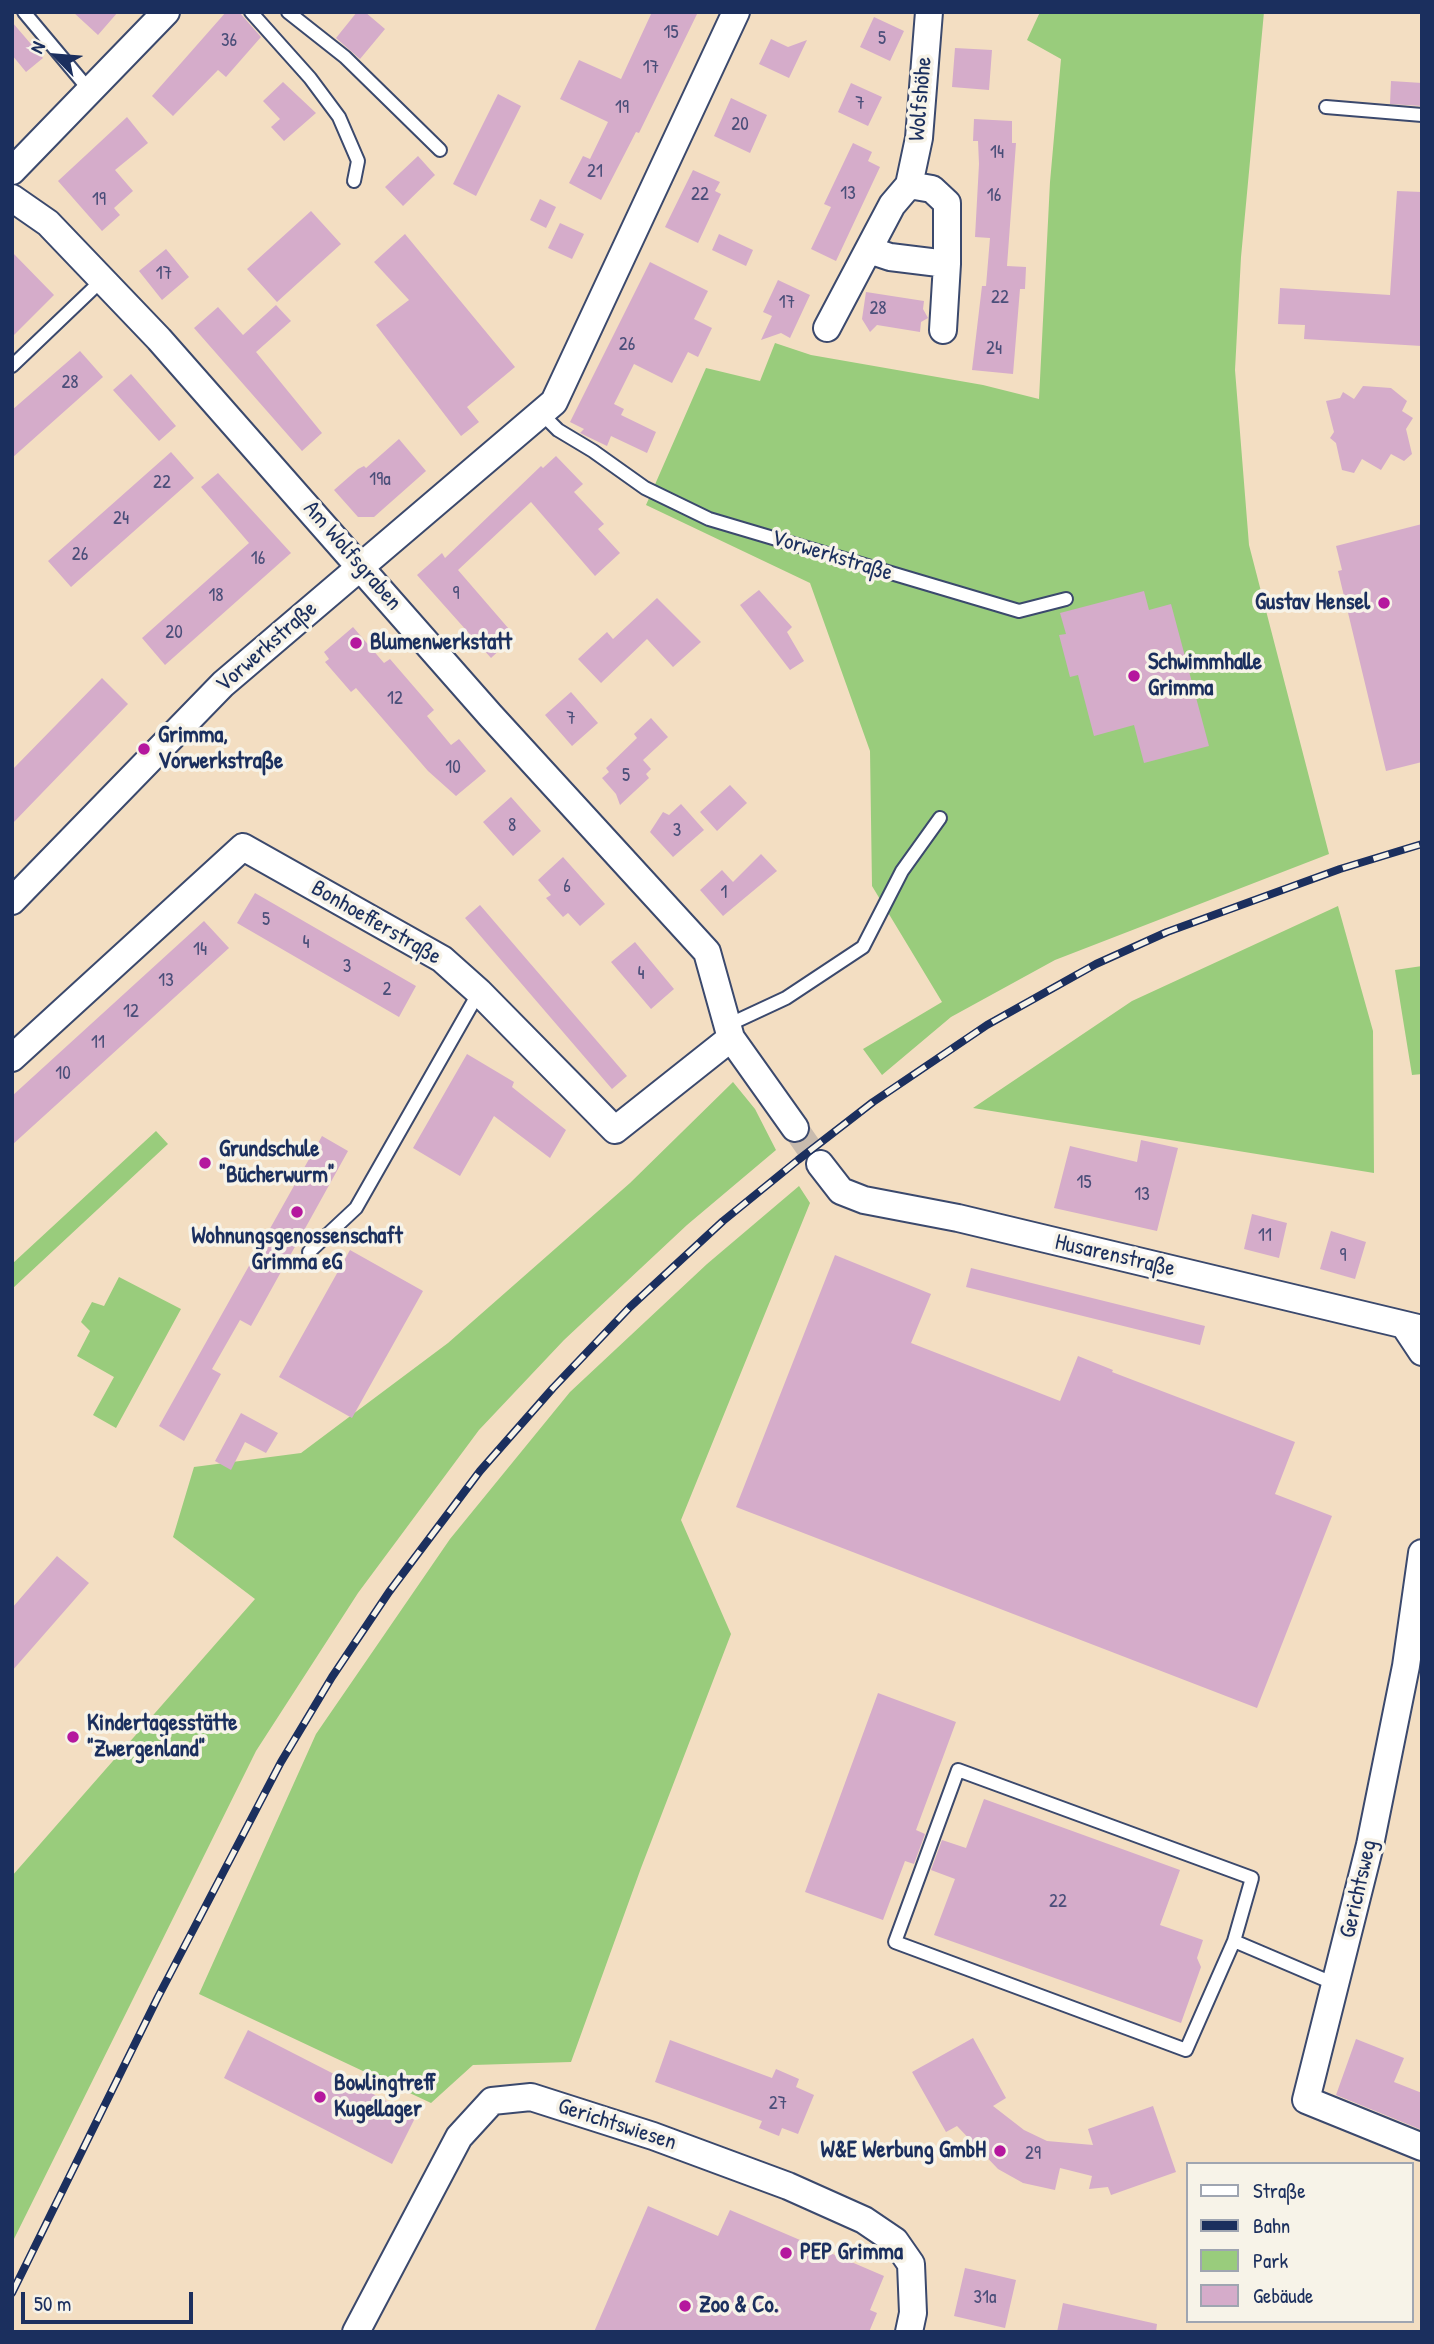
<!DOCTYPE html>
<html>
<head>
<meta charset="utf-8">
<style>
	body { margin:0 }
	#map { position:relative; width:1434px; height:2344px; overflow:hidden; background:#f3dec2; font-family:"Patrick Hand",sans-serif }
	canvas { display:block }
	.frame { position:absolute; inset:0; border:14px solid #1b2f5e; pointer-events:none }
	.legend { position:absolute; left:1186px; top:2162px; width:228px; height:161px; box-sizing:border-box; background:#f7f3e8; border:2px solid #9fa5b1; margin:0; padding:9px 12px; list-style:none; font-size:21px; color:#1b2f5e }
	.legend li { display:flex; align-items:center; gap:14px; height:35px }
	.legend b { width:35px; border:2px solid #9fa5b1 }
	.north { position:absolute; left:21px; top:21px; width:70px; height:70px; -webkit-text-stroke:5px #f7f3e8; paint-order:stroke; rotate:295deg; font-size:19px; font-weight:700; line-height:28px; text-align:center; color:#1b2f5e }
	.north::after { content:''; display:block; margin:auto; width:24px; height:32px; background:#1b2f5e; clip-path:polygon(50% 0,100% 100%,50% 72%,0 100%) }
	.scale { position:absolute; left:21px; top:2292px; width:172px; height:32px; box-sizing:border-box; border:4px solid #1b2f5e; border-top:0; padding-left:9px; font-size:21px; line-height:24px; white-space:nowrap; color:#1b2f5e; -webkit-text-stroke:5px #f7f3e8; paint-order:stroke }
</style>
</head>
<body>
<div id="map">
<canvas width="1434" height="2344"></canvas>
<div class="frame"></div>
<ul class="legend">
<li><b style="height:9px;background:#fff"></b>Straße</li>
<li><b style="height:9px;background:#1b2f5e"></b>Bahn</li>
<li><b style="height:19px;background:#99cc7c"></b>Park</li>
<li><b style="height:19px;background:#d5acca"></b>Gebäude</li>
</ul>
<div class="north">N</div>
<div class="scale">50 m</div>
</div>
<script>
const g = document.querySelector('canvas').getContext('2d');
g.lineJoin = 'round';
function fillPath(path, color) { g.fillStyle = color; g.fill(path, 'evenodd'); }
const toPath = rows => new Path2D(rows.map(r => 'M' + r).join(''));
function trace(path, color, width, dash) { g.strokeStyle = color; g.lineWidth = width; g.lineCap = dash ? 'butt' : 'round'; g.setLineDash(dash || []); g.stroke(path); }
function write(font, color, halo, rows, align = 'center') {
  g.font = font + ' "Patrick Hand",sans-serif'; g.lineWidth = 7; g.setLineDash([]); g.textBaseline = 'middle'; g.strokeStyle = halo; g.fillStyle = color; for (const [text, x, y, turn = 0] of rows) {
    g.save(); g.translate(x, y); g.rotate((+turn || 0) * Math.PI / 180); g.textAlign = isNaN(turn) ? turn : align; if (halo) g.strokeText(text, 0, 0); g.fillText(text, 0, 0); g.restore();
  }
}
fillPath(toPath([
	[1040,12,1264,12,1241,257,1235,370,1249,545,1329,854,1055,960,951,1017,882,1075,863,1049,942,1002,872,886,870,751,810,583,646,505,706,368,760,381,775,343,811,355,983,385,1039,399,1050,182,1061,59,1027,40],
	[1338,906,1373,1031,1374,1173,973,1108,1132,1001],
	[1422,966,1422,1074,1412,1075,1395,970],
	[733,1082,755,1109,776,1150,687,1225,564,1340,479,1430,358,1593,256,1751,12,2243,12,1876,255,1599,173,1537,194,1467,301,1453,448,1343,630,1183],
	[156,1131,168,1144,12,1289,12,1264],
	[799,1186,810,1203,681,1520,731,1634,641,1868,571,2062,473,2065,431,2103,199,1994,316,1734,450,1539,570,1392,707,1264],
	[119,1277,181,1309,116,1428,93,1415,114,1377,77,1356,90,1331,81,1322,92,1302,104,1306]
]), '#99cc7c');
fillPath(toPath([
	[73,12,118,12,98,35],
	[226,12,239,12,261,37,226,77,218,70,173,116,152,96],
	[357,12,365,12,385,29,360,59,336,38],
	[652,12,698,12,639,133,636,132,601,200,569,183,583,156,590,159,608,122,560,99,579,60,621,79],
	[874,17,904,31,890,61,860,47],
	[12,22,43,58,26,72,12,55],
	[771,39,788,47,807,40,789,78,759,64],
	[955,48,992,50,989,90,952,87],
	[1391,81,1422,83,1422,106,1390,104],
	[283,82,316,113,284,141,271,127,280,119,263,101],
	[851,83,882,97,868,126,838,112],
	[498,94,521,106,476,196,453,184],
	[731,98,767,115,750,153,714,136],
	[127,117,148,143,115,170,133,191,114,208,120,215,102,231,58,181],
	[974,119,1012,121,1012,143,1016,143,1007,266,1026,267,1025,289,1020,289,1013,374,972,370,982,286,986,286,990,238,975,237,979,164,978,141,973,141],
	[853,143,872,152,868,161,880,167,836,261,811,249,831,207,824,204],
	[418,156,435,175,403,206,385,187],
	[693,170,720,182,715,191,721,194,698,243,665,227],
	[1397,191,1422,192,1422,346,1304,339,1305,325,1278,324,1280,288,1390,295],
	[540,199,556,207,546,228,530,220],
	[311,211,341,244,277,302,247,269],
	[560,223,584,234,572,259,548,248],
	[405,234,515,367,467,407,479,422,461,436,376,325,409,300,374,262],
	[719,234,753,250,746,266,712,250],
	[166,249,189,277,162,300,139,271],
	[12,252,54,295,12,337],
	[650,262,708,291,694,319,712,328,698,357,688,352,672,383,634,364,614,404,624,409,621,415,656,432,647,453,611,436,607,446,580,433,584,429,570,422],
	[778,280,810,295,790,338,781,333,761,340,772,316,763,312],
	[866,292,924,301,923,309,928,318,921,322,920,332,877,325,870,332,862,319],
	[276,305,291,321,256,352,322,433,302,451,194,328,218,307,243,335],
	[80,351,103,377,12,458,12,410],
	[131,374,176,426,159,441,113,390],
	[1363,386,1391,388,1407,401,1402,411,1413,418,1406,429,1412,454,1404,461,1391,454,1381,470,1362,459,1354,473,1342,470,1336,443,1330,438,1334,432,1326,401,1340,398,1343,392,1354,399],
	[399,439,426,471,374,517,358,517,334,490,358,469,364,466,366,468],
	[171,452,194,478,71,587,48,561],
	[556,456,583,484,574,492,604,524,598,529,620,553,595,576,531,502,458,570,515,636,491,658,417,575,442,553,445,558,541,466,543,468],
	[218,473,291,553,165,665,142,638,249,543,201,487],
	[1422,524,1422,762,1386,771,1338,571,1342,570,1336,546],
	[759,590,792,627,787,632,804,661,790,670,740,605],
	[1144,591,1149,610,1171,604,1209,746,1144,763,1134,725,1094,736,1078,675,1070,677,1059,635,1066,634,1060,613],
	[657,598,701,642,673,667,647,639,601,683,578,659,607,632,613,639],
	[353,627,384,663,390,659,434,710,427,716,451,745,459,739,486,771,456,796,428,771,356,688,351,692,325,662,329,659,324,652],
	[102,678,128,704,12,824,12,770],
	[571,692,598,723,572,746,545,715],
	[651,718,668,737,643,760,651,769,646,774,649,778,620,805,616,794,602,778,609,772,606,768,637,738,634,734],
	[730,785,747,803,717,831,700,812],
	[511,797,541,831,513,856,483,822],
	[681,804,704,830,673,857,650,832,663,812,669,815],
	[761,854,777,871,723,916,700,890,722,870,733,882],
	[563,857,605,904,580,926,568,913,563,917,546,898,551,895,538,880],
	[255,893,416,986,399,1017,237,923],
	[480,905,627,1076,612,1089,465,918],
	[204,921,229,948,12,1145,12,1096],
	[635,942,674,989,651,1009,611,962],
	[467,1054,514,1082,512,1087,566,1130,550,1158,494,1116,460,1176,413,1148],
	[322,1136,348,1151,251,1326,240,1320,212,1369,221,1374,184,1441,159,1426],
	[1141,1140,1178,1148,1157,1231,1054,1208,1070,1146,1137,1162],
	[1252,1214,1287,1223,1279,1258,1244,1249],
	[1331,1231,1366,1242,1355,1279,1320,1269],
	[350,1250,423,1291,352,1418,279,1377],
	[835,1255,931,1294,911,1343,1060,1401,1078,1356,1113,1370,1112,1372,1295,1442,1275,1494,1332,1516,1257,1708,736,1507],
	[971,1268,1205,1326,1200,1345,966,1287],
	[241,1413,278,1433,266,1453,245,1442,231,1470,215,1461],
	[57,1556,89,1583,12,1671,12,1608],
	[878,1693,956,1722,916,1830,925,1834,914,1864,905,1861,883,1920,805,1892],
	[984,1799,1180,1870,1160,1925,1203,1940,1197,1958,1201,1967,1181,2023,934,1935,955,1879,931,1870,942,1840,966,1848],
	[248,2030,416,2116,392,2164,224,2078],
	[973,2038,1006,2098,993,2106,1024,2130,1047,2141,1093,2145,1088,2129,1153,2106,1176,2172,1111,2195,1108,2187,1089,2189,1092,2176,1060,2168,1055,2190,1023,2183,998,2169,957,2126,946,2132,912,2072],
	[1356,2039,1404,2058,1394,2082,1422,2093,1422,2130,1336,2095],
	[670,2040,772,2078,776,2069,799,2079,796,2087,814,2095,798,2134,782,2128,779,2136,759,2128,762,2121,655,2082],
	[648,2206,718,2236,730,2210,884,2276,870,2310,877,2313,869,2332,594,2332],
	[965,2268,1016,2280,1005,2328,954,2316],
	[1063,2303,1157,2324,1156,2332,1057,2332]
]), '#d5acca');
trace(toPath([
	[795,1128,820,1164]
]), '#c8bbae', 26, [26, 13]);
const lane = toPath([
	[24,12,91,92],
	[251,12,310,78,339,117,358,161,354,181],
	[288,12,345,57,440,150],
	[1326,107,1422,115],
	[12,366,102,280],
	[542,414,558,430,593,451,645,488,709,519,1019,611,1066,599],
	[728,1025,786,998,863,947,902,871,940,818],
	[309,1252,356,1208,479,992],
	[1234,1941,1186,2050,895,1942,958,1770,1252,1878,1234,1941,1335,1984]
]);
const street = toPath([
	[12,171,166,12],
	[12,198,48,223,159,339,490,715,707,952,731,1038,795,1128],
	[869,250,890,257,947,264,947,203,932,189,909,185],
	[827,328,892,205,909,185,919,138,929,12],
	[943,330,947,264],
	[12,901,223,684,554,402,736,12],
	[12,1058,243,847,442,959,479,992,615,1130,731,1038],
	[820,1164,841,1191,864,1200,958,1218,1422,1329],
	[1404,1325,1422,1352],
	[1422,1553,1406,1666,1370,1845,1306,2100,1422,2147],
	[356,2332,459,2137,492,2101,531,2097,653,2136,788,2186,864,2220,895,2241,911,2264,913,2313,909,2332]
]);
trace(lane, '#3b496d', 16);
trace(street, '#3b496d', 30);
trace(lane, '#fff', 12);
trace(street, '#fff', 26);
const rail = toPath([
	[12,2293,158,1997,281,1762,332,1677,389,1592,480,1471,553,1388,630,1307,723,1221,798,1160,873,1102,987,1025,1096,964,1167,932,1340,869,1422,844]
]);
trace(rail, '#1b2f5e', 8);
trace(rail, '#f7f3e8', 5, [16]);
for (const [x, y, r, color] of [
	[1384,603,7,"#b5179e"],
	[356,643,7,"#b5179e"],
	[1134,676,7,"#b5179e"],
	[144,749,7,"#b5179e"],
	[205,1163,7,"#b5179e"],
	[297,1212,7,"#b5179e"],
	[73,1737,7,"#b5179e"],
	[320,2097,7,"#b5179e"],
	[1000,2151,7,"#b5179e"],
	[786,2253,7,"#b5179e"],
	[685,2306,7,"#b5179e"]
]) { const dot = new Path2D(); dot.arc(x, y, r, 0, 2 * Math.PI); g.fillStyle = color; g.fill(dot); trace(dot, '#f7f3e8', 2.5); }
write('19px', '#4a4e79', null, [
	["15",671,33],
	["5",882,39],
	["36",229,41],
	["17",651,68],
	["7",860,104],
	["19",622,108],
	["20",740,125],
	["14",997,153],
	["21",595,172],
	["13",848,194],
	["22",700,195],
	["16",994,196],
	["19",99,200],
	["17",164,274],
	["22",1000,298],
	["17",787,303],
	["28",878,309],
	["26",627,345],
	["24",994,349],
	["28",70,383],
	["19a",380,480],
	["22",162,483],
	["24",121,519],
	["26",80,555],
	["16",258,559],
	["9",456,594],
	["18",216,596],
	["20",174,633],
	["12",395,699],
	["7",571,719],
	["10",453,768],
	["5",626,776],
	["8",512,826],
	["3",677,831],
	["6",567,887],
	["1",724,893],
	["5",266,920],
	["4",306,943],
	["14",200,950],
	["3",347,967],
	["4",641,974],
	["13",166,981],
	["2",387,990],
	["12",131,1012],
	["11",98,1043],
	["10",63,1074],
	["15",1084,1183],
	["13",1142,1195],
	["11",1265,1236],
	["9",1343,1256],
	["22",1058,1902],
	["27",778,2104],
	["29",1033,2154],
	["31a",985,2298]
]);
write('23px', '#1b2f5e', '#f7f3e8', [
	["Wolfshöhe",921,99,-85],
	["Am Wolfsgraben",352,556,49],
	["Vorwerkstraße",832,556,17],
	["Vorwerkstraße",267,647,-41],
	["Bonhoefferstraße",376,923,30],
	["Husarenstraße",1115,1256,13],
	["Gerichtsweg",1359,1889,-77],
	["Gerichtswiesen",617,2125,18]
]);
write('bold 23px', '#1b2f5e', '#f7f3e8', [
	["Gustav Hensel",1370,603,"right"],
	["Blumenwerkstatt",370,643],
	["Schwimmhalle",1148,663],
	["Grimma",1148,689],
	["Grimma,",158,736],
	["Vorwerkstraße",158,762],
	["Grundschule",219,1150],
	["\"Bücherwurm\"",219,1176],
	["Wohnungsgenossenschaft",297,1237,"center"],
	["Grimma eG",297,1263,"center"],
	["Kindertagesstätte",87,1724],
	["\"Zwergenland\"",87,1750],
	["Bowlingtreff",334,2084],
	["Kugellager",334,2110],
	["W&E Werbung GmbH",986,2151,"right"],
	["PEP Grimma",800,2253],
	["Zoo & Co.",699,2306]
], 'left');
</script>
</body>
</html>
